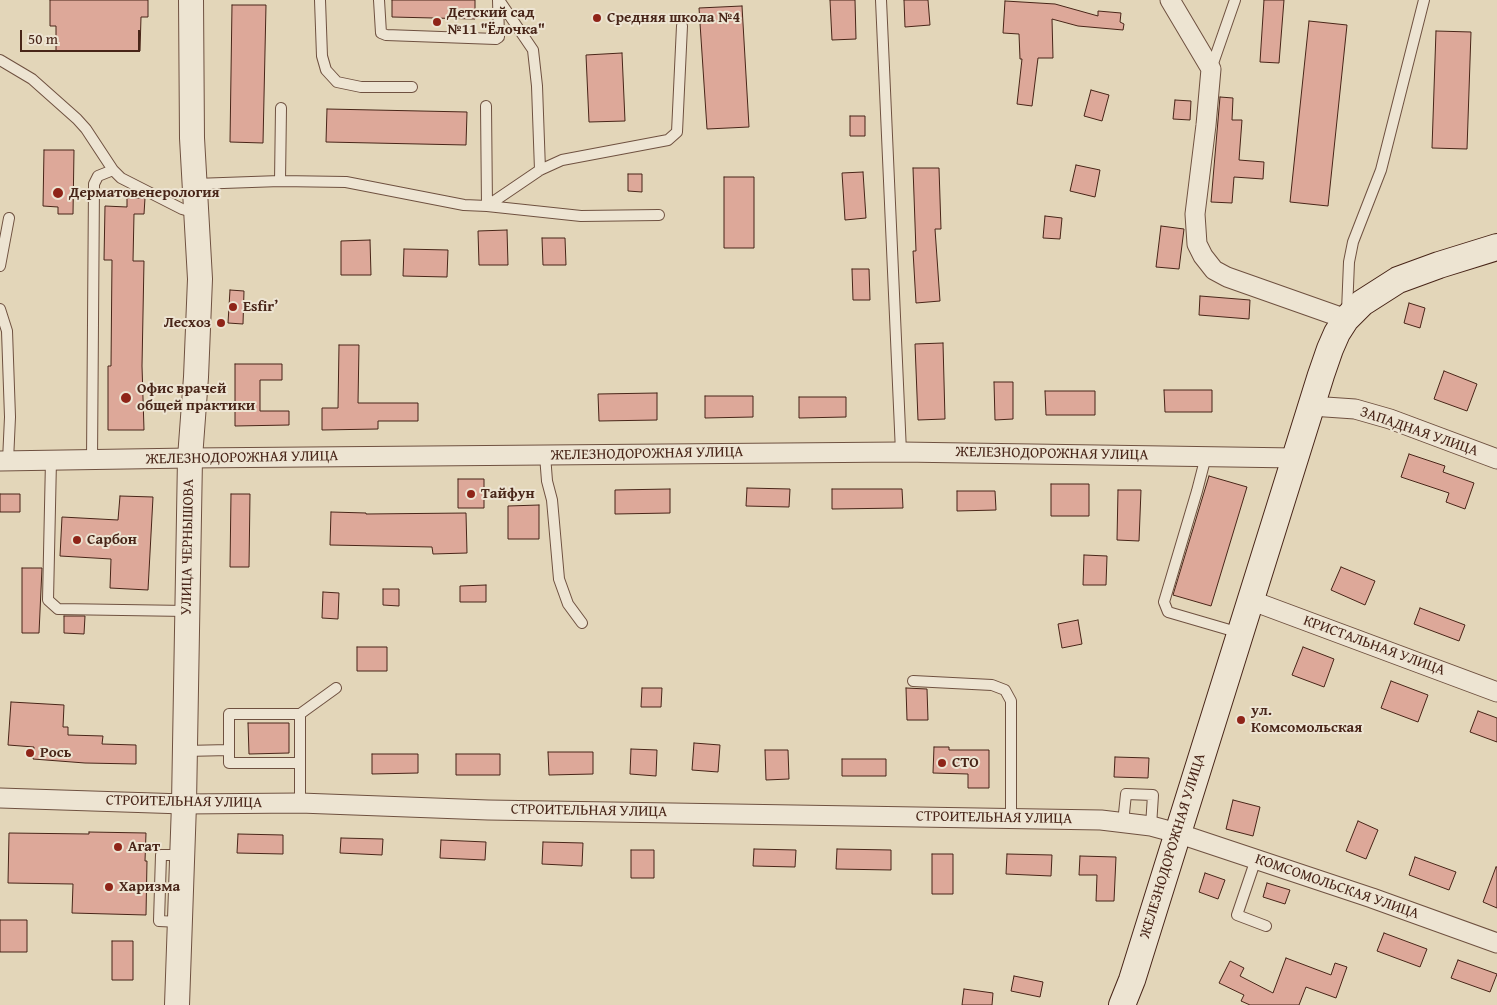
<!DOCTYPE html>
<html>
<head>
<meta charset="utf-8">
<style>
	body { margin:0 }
	#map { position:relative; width:1497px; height:1005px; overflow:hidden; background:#e3d6b9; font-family:"Gentium Book Plus",serif }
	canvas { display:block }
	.scale { position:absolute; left:20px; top:30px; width:120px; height:22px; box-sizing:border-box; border:2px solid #482518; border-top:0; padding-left:6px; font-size:15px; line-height:18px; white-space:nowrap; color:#482518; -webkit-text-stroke:4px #ede4d2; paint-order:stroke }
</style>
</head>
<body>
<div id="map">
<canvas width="1497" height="1005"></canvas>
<div class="scale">50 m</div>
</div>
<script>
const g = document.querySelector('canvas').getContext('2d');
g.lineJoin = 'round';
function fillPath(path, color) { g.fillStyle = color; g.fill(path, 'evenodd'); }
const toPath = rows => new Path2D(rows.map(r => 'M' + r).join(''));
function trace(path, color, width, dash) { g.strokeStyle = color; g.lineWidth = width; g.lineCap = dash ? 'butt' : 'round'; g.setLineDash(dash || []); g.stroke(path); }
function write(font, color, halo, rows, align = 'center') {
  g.font = font + ' "Gentium Book Plus",serif'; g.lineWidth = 4; g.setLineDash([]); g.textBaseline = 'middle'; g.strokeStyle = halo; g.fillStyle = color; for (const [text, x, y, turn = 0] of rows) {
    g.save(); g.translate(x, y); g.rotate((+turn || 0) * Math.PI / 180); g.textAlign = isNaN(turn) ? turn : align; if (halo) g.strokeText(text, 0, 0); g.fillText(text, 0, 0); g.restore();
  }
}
const building = toPath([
	[50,0,148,0,148,17,141,17,140,51,56,51,56,26,50,26,50,0],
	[392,0,475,0,475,19,392,17,392,0],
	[830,0,855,0,856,39,832,40,830,0],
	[904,0,928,0,930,25,905,27,904,0],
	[1264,0,1284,0,1279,63,1260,62,1264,0],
	[1005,1,1055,4,1098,16,1098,11,1121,13,1120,22,1124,24,1123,30,1078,26,1052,19,1053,58,1038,58,1032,106,1017,104,1022,59,1020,59,1019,34,1003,33,1005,1],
	[232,5,266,5,263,143,230,142,232,5],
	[742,6,749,127,707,129,699,8,742,6],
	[1309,21,1347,25,1328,206,1290,202,1309,21],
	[1436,31,1471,32,1467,149,1432,148,1436,31],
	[622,53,625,121,589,122,586,55,622,53],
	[1091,90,1109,95,1102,121,1084,116,1091,90],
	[1220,97,1233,98,1232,120,1242,120,1239,160,1264,162,1263,179,1234,177,1232,203,1211,202,1220,97],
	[1175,100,1191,101,1190,120,1173,119,1175,100],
	[327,109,467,112,466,145,326,142,327,109],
	[850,116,865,116,865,136,850,136,850,116],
	[44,150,74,150,73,214,58,214,58,207,43,206,44,150],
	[1076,165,1100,170,1095,197,1070,191,1076,165],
	[913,168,939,168,941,229,935,229,940,301,916,303,913,251,916,251,913,168],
	[863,172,866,218,845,220,842,173,863,172],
	[628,174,642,174,642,192,628,191,628,174],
	[724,177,754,177,754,248,724,248,724,177],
	[127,198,145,198,144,214,134,214,133,261,144,261,142,366,144,430,108,430,108,366,111,366,112,260,104,260,105,206,127,207,127,198],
	[1045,216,1062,218,1060,239,1043,238,1045,216],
	[1161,226,1184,229,1179,269,1156,267,1161,226],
	[507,230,508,265,479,265,478,231,507,230],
	[542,238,565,238,566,265,543,265,542,238],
	[370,240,371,275,341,275,341,241,370,240],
	[404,249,448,250,447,277,403,276,404,249],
	[852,269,869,269,870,300,853,300,852,269],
	[230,290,244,291,243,324,228,323,230,290],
	[1200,296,1250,300,1249,319,1199,315,1200,296],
	[1409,303,1425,308,1420,328,1404,323,1409,303],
	[943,343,945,419,918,420,915,344,943,343],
	[339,345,359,345,358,403,418,403,418,421,378,421,378,429,322,430,322,408,338,408,339,345],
	[235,364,282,364,282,380,260,380,260,411,289,411,289,425,235,426,235,364],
	[1444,371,1477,384,1467,411,1434,399,1444,371],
	[994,382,1013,382,1013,419,995,420,994,382],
	[1164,390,1212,390,1212,412,1165,412,1164,390],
	[1045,391,1095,391,1095,415,1046,415,1045,391],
	[657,393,657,420,599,421,598,394,657,393],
	[705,396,753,396,753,417,705,418,705,396],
	[799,397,846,397,846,417,799,418,799,397],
	[1409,454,1445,466,1443,472,1474,483,1465,509,1446,502,1449,493,1401,477,1409,454],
	[1209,476,1247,487,1211,606,1173,595,1209,476],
	[458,479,484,479,484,508,458,508,458,479],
	[1051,484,1089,484,1089,516,1051,516,1051,484],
	[747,488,790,489,789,507,746,506,747,488],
	[670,489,670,513,615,514,615,490,670,489],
	[832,489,902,489,903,508,832,509,832,489],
	[1118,490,1141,490,1139,541,1117,540,1118,490],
	[957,491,995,491,996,510,957,511,957,491],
	[0,494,20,494,20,512,0,512,0,494],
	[231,494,250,494,249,567,230,567,231,494],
	[120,496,153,497,148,590,110,588,111,559,60,556,62,517,118,520,120,496],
	[539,505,539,539,508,539,508,506,539,505],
	[331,512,366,513,366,514,466,513,467,553,433,554,432,547,330,545,331,512],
	[1084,555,1107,556,1106,585,1083,585,1084,555],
	[1341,567,1375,581,1365,605,1331,590,1341,567],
	[22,568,42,568,39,633,22,633,22,568],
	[486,585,486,602,460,602,460,586,486,585],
	[383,589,399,589,399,606,383,605,383,589],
	[323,592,339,593,338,619,322,618,323,592],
	[1420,608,1465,625,1459,641,1414,624,1420,608],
	[64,616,85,616,84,634,64,633,64,616],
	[1078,620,1082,644,1062,648,1058,624,1078,620],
	[357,647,387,647,387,671,357,671,357,647],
	[1303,647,1334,659,1324,687,1292,675,1303,647],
	[1391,681,1428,695,1418,722,1381,708,1391,681],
	[642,688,662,688,661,707,641,707,642,688],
	[906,688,927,689,928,720,907,720,906,688],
	[11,702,64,705,63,727,68,727,68,735,103,736,102,744,136,745,136,764,85,763,33,759,34,747,8,745,11,702],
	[1478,711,1497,718,1497,742,1470,732,1478,711],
	[248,723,289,723,289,753,249,754,248,723],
	[694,743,720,745,718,772,692,770,694,743],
	[934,747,949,747,949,750,989,750,989,788,968,788,968,774,933,773,934,747],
	[631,749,657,750,656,776,630,774,631,749],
	[765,750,788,750,789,779,766,780,765,750],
	[548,752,593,752,593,774,549,775,548,752],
	[372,754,418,754,418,773,372,774,372,754],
	[456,754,500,754,500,775,456,775,456,754],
	[1115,757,1149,758,1148,778,1114,777,1115,757],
	[842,759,886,759,886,776,842,776,842,759],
	[1233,800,1260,807,1253,836,1226,829,1233,800],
	[1358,821,1378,830,1366,859,1346,851,1358,821],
	[89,832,146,833,145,861,147,861,146,915,72,913,73,884,8,883,9,833,89,834,89,832],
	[238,834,283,835,283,854,237,853,238,834],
	[341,838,383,839,382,855,340,853,341,838],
	[441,840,486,842,485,860,440,858,441,840],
	[543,842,583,843,582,866,542,864,543,842],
	[754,849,796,850,795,867,753,866,754,849],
	[837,849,891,850,891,870,836,869,837,849],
	[631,850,654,850,654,878,631,878,631,850],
	[932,854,953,854,953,894,932,894,932,854],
	[1007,854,1052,855,1051,876,1006,874,1007,854],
	[1080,856,1116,857,1114,901,1096,901,1097,875,1079,875,1080,856],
	[1415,857,1456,872,1449,890,1409,875,1415,857],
	[1496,867,1497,867,1497,908,1483,902,1496,867],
	[1205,873,1225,880,1218,899,1199,892,1205,873],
	[1267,883,1290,890,1285,904,1263,897,1267,883],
	[0,920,27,920,27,952,0,952,0,920],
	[1384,933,1427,949,1420,967,1377,951,1384,933],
	[112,941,133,941,133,980,112,980,112,941],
	[1286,958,1331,975,1335,963,1347,967,1336,998,1306,987,1299,1005,1250,1005,1241,1001,1244,995,1219,983,1230,961,1244,968,1240,976,1273,993,1286,958],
	[1458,960,1497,974,1490,992,1451,978,1458,960],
	[1014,976,1043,982,1040,997,1011,991,1014,976],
	[964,989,993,993,992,1005,962,1005,964,989]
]);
fillPath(building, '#dda899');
trace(building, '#482518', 1);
const service = toPath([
	[320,0,322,56,326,70,337,82,361,87,412,87],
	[379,0,381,33,386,35,496,39,499,37,498,0],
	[499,0,533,50,537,86,540,170],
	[881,0,901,452],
	[0,60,32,79,77,119,86,129,113,170,121,178,182,209,196,213],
	[1211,69,1235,0],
	[486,106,487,206,581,216,659,215],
	[280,181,281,108],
	[195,184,280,181,346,182,464,205,487,206,540,170,562,160,668,140,677,132,682,26],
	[0,266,9,218],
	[0,309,7,331,10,417,8,461],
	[1347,311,1349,262,1353,242,1381,170,1424,0],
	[545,455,547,481,552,500,559,579,568,604,582,623],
	[1206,456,1197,491,1164,602,1168,612,1240,633],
	[51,460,48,600,58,609,187,611],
	[92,460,94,184,98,176,113,170],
	[913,681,992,685,1005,690,1011,701,1011,820],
	[300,714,336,688],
	[229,750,229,763,300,763],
	[185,751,229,750,229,714,300,714,300,803],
	[1123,823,1126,794,1153,795,1151,826],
	[1256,859,1237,915,1266,926],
	[180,922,159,921,161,855,182,855]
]);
const minor = toPath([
	[1170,0,1211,69,1206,125,1195,214,1197,244,1203,256,1214,270,1227,277,1346,319],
	[1311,406,1355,409,1390,419,1497,459],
	[0,461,190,458,901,452,1295,458],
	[1250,600,1497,692],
	[0,798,184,804,300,803,488,810,1101,820,1151,826,1177,833,1372,898,1497,943]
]);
const tertiary = toPath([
	[177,1005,184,804,190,458,196,377,200,279,192,138,191,0]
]);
const secondary = toPath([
	[1122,1005,1132,980,1321,375,1330,349,1337,333,1346,319,1362,303,1398,280,1439,265,1497,247]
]);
trace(service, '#6f5140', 12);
trace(minor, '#6f5140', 21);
trace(tertiary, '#6f5140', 26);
trace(secondary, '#482518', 28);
trace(service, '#ede4d2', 10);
trace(minor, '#ede4d2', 19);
trace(tertiary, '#ede4d2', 24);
trace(secondary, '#ede4d2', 26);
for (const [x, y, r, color] of [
	[597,18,5,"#8f2418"],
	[437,22,5,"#8f2418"],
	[58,193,6,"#8f2418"],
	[233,307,5,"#8f2418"],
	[221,323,5,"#8f2418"],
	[126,398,6,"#8f2418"],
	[471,494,5,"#8f2418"],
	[77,540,5,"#8f2418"],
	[1241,720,5,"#8f2418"],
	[30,753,5,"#8f2418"],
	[942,763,5,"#8f2418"],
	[118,847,5,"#8f2418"],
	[109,887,5,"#8f2418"]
]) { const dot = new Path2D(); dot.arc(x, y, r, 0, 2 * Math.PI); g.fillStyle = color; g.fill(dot); trace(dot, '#ede4d2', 2); }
write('bold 15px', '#482518', '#ede4d2', [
	["Детский сад",447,13],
	["№11 \"Ёлочка\"",447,30],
	["Средняя школа №4",607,18],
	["Дерматовенерология",69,193],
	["Esfir’",243,307],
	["Лесхоз",211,323,"right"],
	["Офис врачей",137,389],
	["общей практики",137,406],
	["Тайфун",481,494],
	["Сарбон",87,540],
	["ул.",1251,711],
	["Комсомольская",1251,728],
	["Рось",40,753],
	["СТО",952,763],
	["Агат",128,847],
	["Харизма",119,887]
], 'left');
write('15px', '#482518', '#ede4d2', [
	["ЗАПАДНАЯ УЛИЦА",1419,432,19],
	["ЖЕЛЕЗНОДОРОЖНАЯ УЛИЦА",647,454,-1],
	["ЖЕЛЕЗНОДОРОЖНАЯ УЛИЦА",1052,454,1],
	["ЖЕЛЕЗНОДОРОЖНАЯ УЛИЦА",242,458,-1],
	["УЛИЦА ЧЕРНЫШОВА",188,547,-89],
	["КРИСТАЛЬНАЯ УЛИЦА",1374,646,20],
	["СТРОИТЕЛЬНАЯ УЛИЦА",184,802,1],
	["СТРОИТЕЛЬНАЯ УЛИЦА",589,811,1],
	["СТРОИТЕЛЬНАЯ УЛИЦА",994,818,1],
	["ЖЕЛЕЗНОДОРОЖНАЯ УЛИЦА",1173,846,-73],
	["КОМСОМОЛЬСКАЯ УЛИЦА",1337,887,19]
]);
</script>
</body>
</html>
